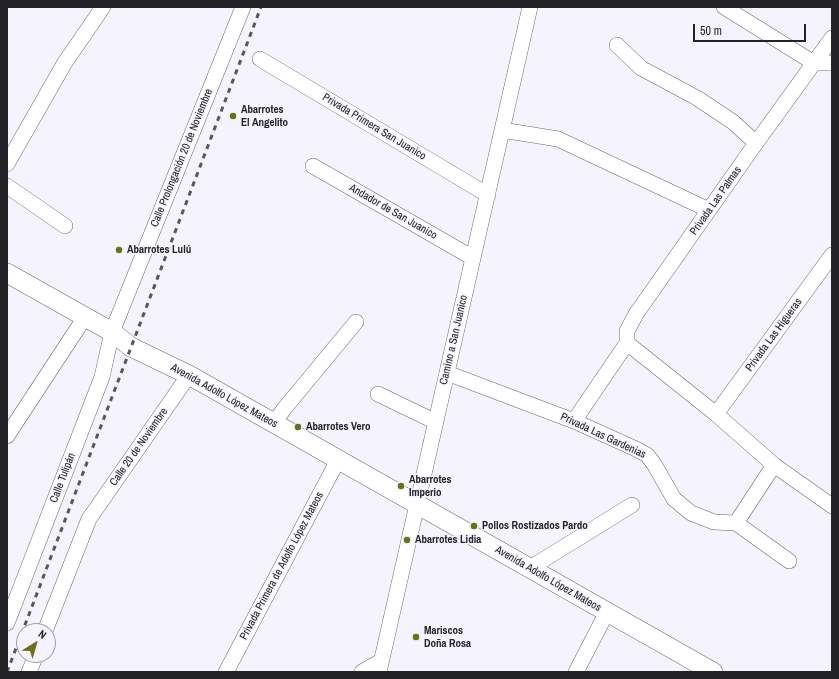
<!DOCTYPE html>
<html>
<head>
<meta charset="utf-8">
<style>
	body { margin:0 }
	#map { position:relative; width:839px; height:679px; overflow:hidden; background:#f5f3fe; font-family:"Archivo Narrow",sans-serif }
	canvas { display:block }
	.frame { position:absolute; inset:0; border:8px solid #232226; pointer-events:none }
	.north { position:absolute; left:16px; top:623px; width:40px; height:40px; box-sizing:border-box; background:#f5f3fe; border:1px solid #a19fa8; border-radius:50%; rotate:37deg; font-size:11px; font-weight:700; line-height:16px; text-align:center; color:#232226 }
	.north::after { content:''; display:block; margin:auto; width:14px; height:18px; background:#6b6f15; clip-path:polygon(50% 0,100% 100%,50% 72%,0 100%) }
	.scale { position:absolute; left:693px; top:24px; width:113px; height:18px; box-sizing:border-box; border:2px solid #232226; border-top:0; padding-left:5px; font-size:12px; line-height:14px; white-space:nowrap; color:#232226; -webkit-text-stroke:3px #f5f3fe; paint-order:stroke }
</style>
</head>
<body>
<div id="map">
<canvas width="839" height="679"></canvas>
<div class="frame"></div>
<div class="north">N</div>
<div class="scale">50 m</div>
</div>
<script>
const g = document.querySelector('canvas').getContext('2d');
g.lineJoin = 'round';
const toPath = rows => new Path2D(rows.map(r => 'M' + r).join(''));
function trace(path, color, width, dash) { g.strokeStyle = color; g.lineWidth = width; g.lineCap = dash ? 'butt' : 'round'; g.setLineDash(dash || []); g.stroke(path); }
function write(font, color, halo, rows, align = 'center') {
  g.font = font + ' "Archivo Narrow",sans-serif'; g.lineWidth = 3; g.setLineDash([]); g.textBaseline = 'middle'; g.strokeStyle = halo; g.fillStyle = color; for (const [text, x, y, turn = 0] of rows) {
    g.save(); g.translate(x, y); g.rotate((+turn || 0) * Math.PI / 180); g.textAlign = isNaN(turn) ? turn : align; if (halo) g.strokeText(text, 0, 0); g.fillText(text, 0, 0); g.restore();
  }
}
const minor = toPath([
	[724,7,814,63,832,63],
	[617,45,641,68,697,98,733,122,756,143],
	[260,59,488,195],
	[502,130,558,139,709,210],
	[7,164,64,64,103,7],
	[313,166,473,258],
	[7,186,65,226],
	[627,343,627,331,636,314,756,143,832,38],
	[627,343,716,414,774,465,832,506],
	[447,373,574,421,636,449,647,455,654,464,674,499,691,513,714,522,736,523],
	[378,394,436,422],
	[716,414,832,255],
	[574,421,627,343],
	[274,423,284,409,356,322],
	[7,436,85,317],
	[736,523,774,465],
	[736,523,789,561],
	[530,568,632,505],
	[7,623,102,377,112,332,243,7],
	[45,631,89,519,189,375],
	[29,672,36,655],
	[226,672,338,460],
	[362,672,381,661],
	[379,672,530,7],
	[576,672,607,612]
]);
const tertiary = toPath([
	[7,273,112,332,131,347,189,375,713,672]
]);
trace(minor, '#696771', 16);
trace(tertiary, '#696771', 20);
trace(minor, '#fff', 15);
trace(tertiary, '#fff', 19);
trace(toPath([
	[7,672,261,7]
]), '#59575d', 3, [5, 5]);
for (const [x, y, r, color] of [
	[233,116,4,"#6b6f15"],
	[119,250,4,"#6b6f15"],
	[298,427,4,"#6b6f15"],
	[401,486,4,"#6b6f15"],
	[474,526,4,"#6b6f15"],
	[407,540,4,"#6b6f15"],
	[416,637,4,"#6b6f15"]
]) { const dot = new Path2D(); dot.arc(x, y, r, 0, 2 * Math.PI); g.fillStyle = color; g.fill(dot); trace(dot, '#f5f3fe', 1.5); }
write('bold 11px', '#232226', '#f5f3fe', [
	["Abarrotes",241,110],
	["El Angelito",241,123],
	["Abarrotes Lulú",127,250],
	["Abarrotes Vero",306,427],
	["Abarrotes",409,480],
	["Imperio",409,493],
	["Pollos Rostizados Pardo",482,526],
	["Abarrotes Lidia",415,540],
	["Mariscos",424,631],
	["Doña Rosa",424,644]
], 'left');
write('11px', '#232226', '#f5f3fe', [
	["Privada Primera San Juanico",374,127,31],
	["Calle Prolongación 20 de Noviembre",182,158,-68],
	["Privada Las Palmas",716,201,-55],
	["Andador de San Juanico",393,212,30],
	["Privada Las Higueras",774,335,-54],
	["Camino a San Juanico",454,340,-77],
	["Avenida Adolfo López Mateos",224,396,29],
	["Privada Las Gardenias",603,436,25],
	["Calle 20 de Noviembre",139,447,-55],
	["Calle Tulipán",63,478,-69],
	["Privada Primera de Adolfo López Mateos",282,566,-62],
	["Avenida Adolfo López Mateos",548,579,30]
]);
</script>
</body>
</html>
